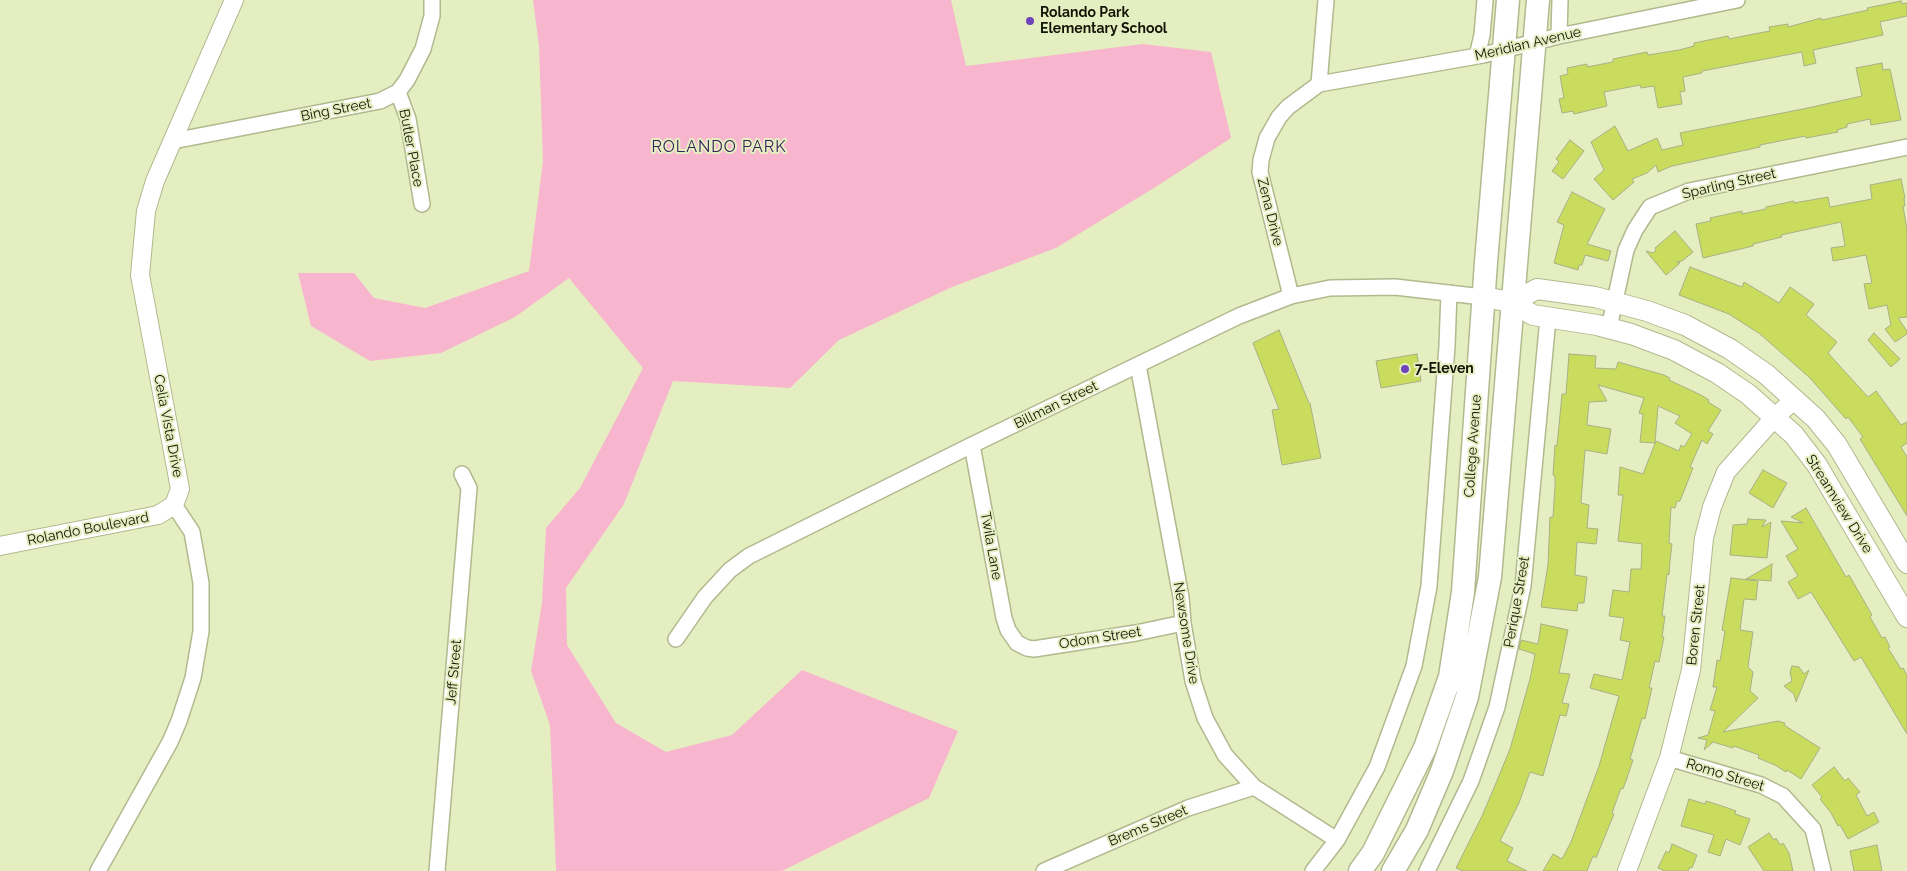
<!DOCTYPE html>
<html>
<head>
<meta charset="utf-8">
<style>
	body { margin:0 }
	canvas { display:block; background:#e5eec1 }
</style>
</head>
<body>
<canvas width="1907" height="871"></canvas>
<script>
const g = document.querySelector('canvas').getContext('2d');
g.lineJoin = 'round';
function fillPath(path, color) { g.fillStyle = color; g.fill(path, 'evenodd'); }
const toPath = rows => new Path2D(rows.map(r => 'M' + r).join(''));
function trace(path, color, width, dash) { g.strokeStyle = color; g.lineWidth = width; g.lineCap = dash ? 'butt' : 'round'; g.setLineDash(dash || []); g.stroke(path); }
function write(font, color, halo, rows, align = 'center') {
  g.font = font + ' Raleway,sans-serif'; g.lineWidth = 4; g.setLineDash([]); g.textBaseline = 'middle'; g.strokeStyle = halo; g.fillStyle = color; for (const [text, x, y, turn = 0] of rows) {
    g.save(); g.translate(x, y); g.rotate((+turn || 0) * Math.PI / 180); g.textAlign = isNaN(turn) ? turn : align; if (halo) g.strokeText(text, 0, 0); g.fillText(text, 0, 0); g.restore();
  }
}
fillPath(toPath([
	[533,0,951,0,966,66,1143,44,1211,52,1231,138,1157,186,1056,248,952,287,839,340,790,388,673,381,624,504,566,588,567,645,616,723,666,752,732,735,802,670,958,731,929,798,782,871,556,871,550,725,531,671,542,603,546,528,580,488,643,368,569,278,515,317,441,353,370,361,311,326,298,273,354,273,374,298,425,308,529,271,543,161,539,46]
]), '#f7b6cd');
const building = toPath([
	[1901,1,1902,4,1907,3,1907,16,1880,22,1883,35,1813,50,1816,63,1804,66,1802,52,1702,71,1702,73,1683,77,1685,91,1680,92,1682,104,1658,108,1654,86,1641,88,1640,85,1604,92,1607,106,1574,114,1573,111,1562,113,1559,99,1564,98,1560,76,1568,74,1567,68,1587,64,1587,67,1613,62,1613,59,1647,52,1648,55,1679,50,1694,46,1694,43,1728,36,1729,39,1754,34,1770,31,1769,27,1788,24,1788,27,1821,18,1822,20,1868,10,1867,8,1901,1],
	[1882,63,1883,70,1890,69,1901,120,1871,125,1870,119,1847,124,1847,127,1837,130,1838,132,1806,138,1805,136,1760,145,1760,147,1672,166,1658,172,1656,165,1647,173,1632,179,1634,182,1613,200,1594,179,1604,170,1591,142,1615,126,1628,151,1657,138,1662,150,1683,145,1680,133,1803,109,1862,96,1856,68,1882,63],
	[1570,140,1584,151,1563,179,1552,171,1559,162,1556,159,1570,140],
	[1901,179,1905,198,1904,198,1905,206,1903,206,1907,230,1907,317,1898,318,1907,331,1907,334,1895,342,1885,329,1891,325,1887,305,1869,309,1864,284,1872,283,1866,255,1833,261,1831,248,1845,246,1841,222,1781,235,1782,237,1753,244,1753,246,1703,258,1696,224,1711,221,1710,218,1742,211,1742,214,1766,209,1766,207,1794,201,1794,203,1828,197,1830,207,1872,199,1870,185,1901,179],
	[1572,192,1605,209,1587,244,1611,251,1608,261,1585,255,1582,265,1579,265,1578,270,1554,263,1564,225,1557,222,1572,192],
	[1675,231,1693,252,1682,261,1676,262,1680,263,1666,275,1646,251,1653,253,1656,250,1655,248,1675,231],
	[1690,267,1742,287,1744,282,1779,303,1790,287,1814,304,1806,315,1837,342,1828,353,1868,397,1876,391,1901,425,1907,422,1907,443,1901,447,1907,457,1907,516,1860,439,1863,437,1848,417,1846,419,1810,378,1760,334,1729,314,1679,295,1690,267],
	[1279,330,1309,403,1310,403,1321,458,1282,465,1272,410,1279,409,1253,343,1279,330],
	[1874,333,1900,359,1891,367,1868,340,1874,333],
	[1417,354,1421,381,1381,388,1376,361,1417,354],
	[1569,354,1596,356,1595,368,1616,369,1618,362,1664,375,1670,378,1669,380,1701,395,1709,400,1708,402,1721,410,1708,431,1713,434,1707,444,1702,440,1690,467,1693,468,1680,501,1677,501,1675,508,1671,507,1669,543,1672,544,1670,561,1669,575,1667,574,1662,616,1665,616,1662,637,1664,637,1659,662,1655,661,1649,688,1652,688,1645,719,1642,718,1630,759,1633,760,1627,778,1623,789,1621,788,1612,813,1614,814,1596,858,1593,856,1587,871,1543,871,1553,854,1562,859,1571,842,1599,766,1619,696,1590,688,1593,677,1594,674,1622,680,1627,656,1630,642,1620,640,1624,618,1609,616,1613,590,1629,592,1631,569,1641,569,1642,544,1618,541,1623,495,1618,495,1620,467,1643,474,1656,441,1679,451,1681,445,1684,447,1692,434,1675,423,1680,416,1658,406,1655,443,1640,442,1643,414,1639,413,1644,398,1598,385,1607,401,1589,402,1587,425,1611,429,1607,454,1585,450,1581,503,1589,505,1587,528,1598,529,1596,544,1577,542,1575,575,1587,577,1584,603,1578,603,1577,611,1541,607,1548,565,1550,517,1553,517,1555,486,1555,476,1553,475,1555,445,1557,446,1562,394,1566,394,1569,354],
	[1763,470,1787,483,1773,508,1749,493,1763,470],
	[1806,508,1846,577,1849,575,1853,582,1872,615,1870,617,1882,638,1885,637,1890,647,1888,648,1901,669,1903,668,1907,675,1907,734,1861,657,1854,661,1811,592,1798,599,1788,582,1798,576,1786,556,1798,549,1781,521,1803,523,1791,517,1806,508],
	[1748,519,1766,520,1762,527,1771,522,1767,558,1730,555,1733,525,1747,524,1748,519],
	[1772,564,1771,581,1746,579,1772,564],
	[1731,578,1758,581,1756,600,1744,599,1740,630,1753,632,1748,667,1753,672,1750,691,1758,698,1723,732,1778,721,1785,723,1784,725,1820,748,1801,779,1787,770,1786,772,1775,765,1758,758,1759,755,1734,746,1733,748,1713,742,1704,750,1707,740,1698,738,1708,735,1715,711,1710,710,1717,687,1713,687,1717,660,1720,661,1725,631,1722,630,1731,578],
	[1541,624,1568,630,1559,673,1570,674,1562,703,1569,704,1566,716,1560,715,1543,776,1530,772,1519,803,1500,841,1513,848,1507,861,1527,871,1463,871,1456,868,1482,816,1496,783,1510,749,1530,679,1535,654,1519,649,1521,640,1538,644,1541,624],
	[1792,666,1799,667,1804,674,1809,670,1796,702,1794,694,1784,686,1792,681,1790,672,1792,666],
	[1834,767,1845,781,1848,778,1860,792,1856,795,1867,816,1874,812,1879,822,1848,839,1840,825,1838,826,1831,813,1820,799,1822,797,1812,785,1834,767],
	[1689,799,1705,804,1706,801,1725,807,1736,811,1735,814,1750,819,1740,845,1726,839,1720,856,1708,852,1714,835,1681,826,1689,799],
	[1769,833,1774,840,1776,838,1780,845,1783,843,1789,853,1793,871,1764,871,1748,847,1769,833],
	[1672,844,1697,855,1692,868,1690,867,1688,871,1665,871,1658,868,1666,851,1669,853,1672,844],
	[1877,845,1882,871,1854,871,1850,851,1877,845]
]);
fillPath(building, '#cadc5e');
trace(building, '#a8b085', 1);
const minor = toPath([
	[1559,36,1560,0],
	[1477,56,1482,35,1485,0],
	[1319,84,1483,55,1559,36,1737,0],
	[398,92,408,119,422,204],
	[173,141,380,101,398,92,407,80,423,49,432,16,432,0],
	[1291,296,1260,172,1261,160,1267,138,1279,117,1288,107,1319,84,1326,0],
	[1609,328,1626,250,1635,230,1650,207,1689,191,1907,147],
	[1138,365,1181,597,1183,623,1193,681,1205,718,1225,755,1254,787,1337,840],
	[972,445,1004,618,1008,630,1017,643,1027,648,1034,649,1136,633,1183,623],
	[676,639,705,597,730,570,749,556,972,445,1239,316,1291,296,1330,288,1395,287,1483,297],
	[1669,758,1761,785,1783,796,1813,829,1823,871],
	[98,871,170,742,179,721,193,678,201,631,201,583,192,532,174,505],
	[437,871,469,488,462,474],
	[1044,871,1188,808,1254,787],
	[1313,871,1337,840,1377,767,1414,666,1429,586,1447,346,1449,293],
	[1427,871,1471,781,1497,707,1523,586,1548,318]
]);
const tertiary = toPath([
	[0,546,158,515,174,505,180,489,140,275,146,211,155,181,234,0],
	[1627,871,1669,758,1691,670,1704,538,1712,507,1726,472,1774,418,1795,399]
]);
const secondary = toPath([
	[1483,297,1512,302,1533,315,1597,325,1631,334,1674,350,1717,373,1748,394,1794,435,1817,465,1907,617],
	[1512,302,1537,289,1595,297,1647,311,1685,325,1730,349,1766,374,1816,419,1837,445,1907,563]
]);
const primary = toPath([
	[1360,871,1373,853,1425,748,1450,677,1463,592,1486,262,1508,0],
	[1393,871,1417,830,1442,771,1467,697,1490,577,1538,0]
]);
trace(minor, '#b1b98e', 18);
trace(tertiary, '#b1b98e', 20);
trace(secondary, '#b1b98e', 22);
trace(primary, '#b1b98e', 25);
trace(minor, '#fff', 15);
trace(tertiary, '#fff', 18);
trace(secondary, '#fff', 20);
trace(primary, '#fff', 22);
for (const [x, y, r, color] of [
	[1030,21,5,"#6f43ba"],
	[1405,369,5,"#6f43ba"]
]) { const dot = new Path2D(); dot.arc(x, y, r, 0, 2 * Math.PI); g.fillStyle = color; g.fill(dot); trace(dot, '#e5eec1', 2); }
write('bold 14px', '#121505', '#e5eec1', [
	["Rolando Park",1040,13],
	["Elementary School",1040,29],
	["7-Eleven",1415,369]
], 'left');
write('14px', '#121505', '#e5eec1', [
	["Meridian Avenue",1528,44,-13],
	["Bing Street",336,110,-11],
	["Butler Place",411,148,79],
	["Sparling Street",1729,184,-13],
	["Zena Drive",1270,212,76],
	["Billman Street",1056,405,-26],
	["Celia Vista Drive",168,426,79],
	["College Avenue",1473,446,-86],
	["Streamview Drive",1839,504,58],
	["Rolando Boulevard",88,529,-11],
	["Twila Lane",991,546,80],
	["Perique Street",1517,602,-80],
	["Boren Street",1696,625,-84],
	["Newsome Drive",1186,633,81],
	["Odom Street",1100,638,-9],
	["Jeff Street",454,672,-85],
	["Romo Street",1725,775,17],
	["Brems Street",1148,826,-23]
]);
g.letterSpacing = '1px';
write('16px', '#35205a', '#e5eec1', [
	["ROLANDO PARK",719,147]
]);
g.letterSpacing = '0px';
</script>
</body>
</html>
